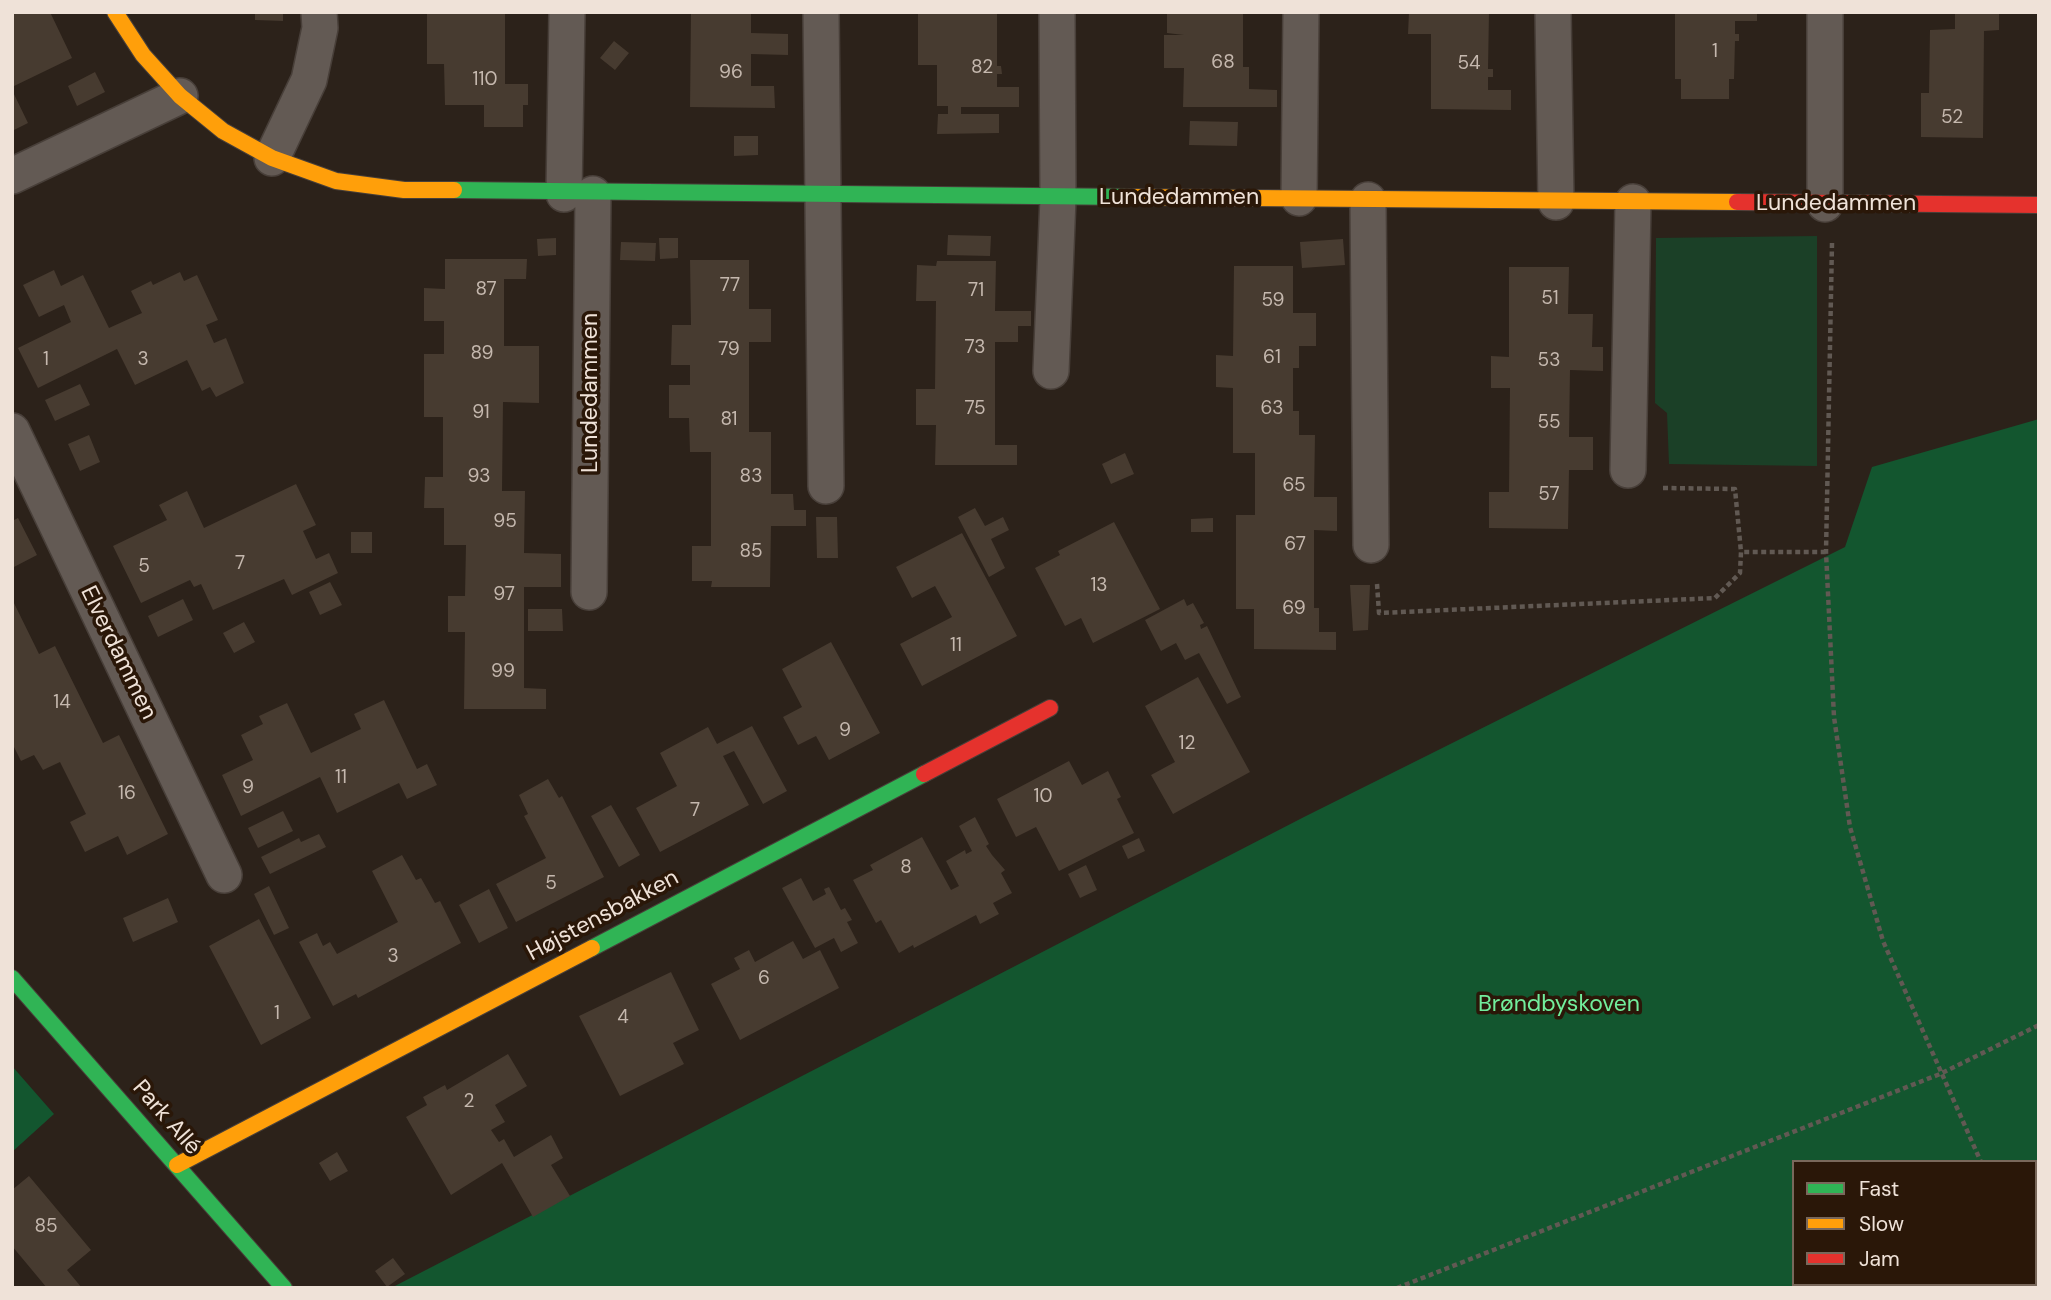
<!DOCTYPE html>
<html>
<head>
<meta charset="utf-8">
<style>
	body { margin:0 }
	#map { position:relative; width:2051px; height:1300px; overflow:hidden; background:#2c221a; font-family:"DM Sans",sans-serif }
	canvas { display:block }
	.frame { position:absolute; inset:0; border:14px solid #efe2d8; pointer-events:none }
	.legend { position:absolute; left:1792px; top:1160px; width:245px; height:126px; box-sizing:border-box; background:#2a1708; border:2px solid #79685b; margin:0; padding:9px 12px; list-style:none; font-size:21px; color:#efe2d8 }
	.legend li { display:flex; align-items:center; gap:14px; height:35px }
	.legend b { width:35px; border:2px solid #79685b }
</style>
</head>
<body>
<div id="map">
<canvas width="2051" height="1300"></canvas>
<div class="frame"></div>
<ul class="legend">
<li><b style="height:9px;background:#30b455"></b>Fast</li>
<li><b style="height:9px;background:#ff9f0a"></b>Slow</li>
<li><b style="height:9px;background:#e5322d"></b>Jam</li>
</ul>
</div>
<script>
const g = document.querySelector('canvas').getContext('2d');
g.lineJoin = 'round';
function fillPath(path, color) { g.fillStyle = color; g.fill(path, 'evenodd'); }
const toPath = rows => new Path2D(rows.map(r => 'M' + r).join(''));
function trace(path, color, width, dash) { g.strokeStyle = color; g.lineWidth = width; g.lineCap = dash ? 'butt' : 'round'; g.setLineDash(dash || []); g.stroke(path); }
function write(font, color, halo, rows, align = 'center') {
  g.font = font + ' "DM Sans",sans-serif'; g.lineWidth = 7; g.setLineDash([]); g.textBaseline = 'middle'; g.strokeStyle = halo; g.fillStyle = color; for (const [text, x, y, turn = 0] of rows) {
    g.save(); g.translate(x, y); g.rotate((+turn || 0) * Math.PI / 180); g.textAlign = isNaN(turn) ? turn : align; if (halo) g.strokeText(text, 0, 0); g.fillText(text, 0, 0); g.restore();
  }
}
fillPath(toPath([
	[1817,236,1817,466,1669,464,1667,413,1655,403,1656,238]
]), '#1b4027');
fillPath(toPath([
	[2039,419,2039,1288,391,1288,1304,817,1845,547,1872,467],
	[1794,1162,2035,1162,2035,1284,1794,1284],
	[12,1066,54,1114,12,1152]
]), '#13562f');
fillPath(toPath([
	[14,12,50,12,72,58,12,87],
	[255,12,283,12,283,21,255,20],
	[427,12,505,12,505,84,528,84,528,105,523,105,523,127,484,127,484,105,445,105,444,64,427,64],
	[691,12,751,12,751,33,788,34,788,55,751,54,751,86,774,86,775,108,690,107],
	[918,12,997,12,997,66,1001,66,1002,74,997,74,997,87,1019,87,1019,107,961,107,961,114,999,114,999,133,937,134,938,114,948,114,948,106,937,106,937,65,918,65],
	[1167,12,1243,12,1243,67,1249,67,1249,89,1277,90,1277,107,1183,107,1184,68,1164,68,1164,35,1184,35,1167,33],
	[1409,12,1489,12,1488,69,1493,69,1493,77,1488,77,1488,90,1511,90,1511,110,1431,109,1431,34,1408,34],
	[1675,12,1757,12,1757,21,1735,21,1735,34,1739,34,1739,41,1735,41,1734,79,1729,79,1729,99,1681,99,1681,79,1675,79],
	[1955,12,1999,12,1999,30,1984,31,1983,138,1921,137,1921,93,1929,93,1930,30,1955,29],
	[614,41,629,53,615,70,600,58],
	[95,72,105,92,77,106,68,86],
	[12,90,28,123,12,131],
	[1190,121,1238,122,1237,146,1189,145],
	[734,136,758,136,758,155,734,156],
	[948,235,991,236,990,256,947,255],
	[556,238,556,255,538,256,537,239],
	[659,238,678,238,678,258,660,259],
	[1343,239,1345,265,1302,268,1300,242],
	[621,242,656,243,655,261,620,260],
	[445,259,527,259,526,279,504,279,504,346,539,346,539,403,503,402,502,491,525,491,524,553,561,554,561,587,524,587,524,688,546,689,546,709,464,709,465,632,448,632,448,596,465,596,466,545,444,545,444,508,424,508,425,477,443,477,443,417,424,417,424,354,444,354,444,321,424,321,424,288,445,289],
	[690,260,749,260,749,309,771,309,771,342,749,342,749,432,771,432,771,494,793,494,794,510,806,510,806,526,771,526,770,587,711,587,712,581,692,581,692,546,711,546,711,452,690,452,689,418,669,418,669,385,690,385,690,365,671,365,672,325,691,325],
	[937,261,996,261,995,311,1031,311,1031,326,1018,326,1018,342,995,342,995,445,1017,445,1017,465,935,465,936,425,916,425,916,389,935,389,936,301,916,301,917,265,936,266],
	[1234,266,1293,266,1293,313,1316,313,1316,346,1299,346,1299,368,1293,368,1293,411,1299,411,1299,435,1315,435,1314,497,1337,497,1337,531,1314,530,1314,608,1319,608,1319,632,1336,632,1336,650,1254,649,1254,609,1236,609,1236,515,1255,515,1255,453,1233,453,1233,388,1216,387,1216,355,1233,356],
	[1509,267,1569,267,1568,314,1593,314,1592,347,1603,347,1603,371,1570,370,1569,437,1593,437,1593,470,1569,470,1568,529,1489,528,1489,492,1509,492,1510,388,1491,388,1491,356,1509,357],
	[54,270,61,286,83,275,109,328,142,313,131,291,151,281,153,285,180,272,184,281,197,275,218,320,206,325,214,343,226,338,244,383,216,397,210,387,202,391,187,360,135,385,117,349,38,388,18,348,71,322,64,305,39,317,23,285],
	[80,384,90,405,55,421,45,400],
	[89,435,100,462,80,471,68,444],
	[1125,453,1134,474,1111,484,1102,464],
	[296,484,316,525,303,531,316,559,329,553,338,573,292,595,284,579,213,610,201,584,194,587,190,580,141,603,113,546,167,520,159,505,187,491,204,528],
	[975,508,985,526,1003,517,1009,530,991,539,1005,568,989,577,958,517],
	[816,517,837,517,838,558,817,558],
	[18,518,37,555,12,568,12,521],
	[1213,518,1213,532,1191,532,1191,519],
	[1114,522,1160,609,1093,643,1081,618,1065,626,1035,568,1060,555,1058,551],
	[351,532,372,532,372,553,351,553],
	[962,533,1017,636,922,686,900,644,952,617,935,586,912,598,896,567],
	[330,582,342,605,320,615,309,592],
	[1350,585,1370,585,1368,630,1353,631],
	[12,599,39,654,55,646,103,743,119,735,168,834,127,855,118,836,85,852,70,822,86,814,60,762,43,770,34,755,21,761,12,743],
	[183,599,193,620,158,637,148,616],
	[1184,599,1187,606,1193,603,1204,623,1200,625,1201,629,1207,626,1241,697,1227,704,1199,653,1185,660,1176,643,1161,651,1145,620],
	[528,609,562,609,563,631,528,631],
	[244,622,255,642,234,653,223,633],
	[831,642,880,733,829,760,816,736,798,745,783,717,802,707,782,669],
	[1198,677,1250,772,1173,814,1151,775,1175,762,1145,706],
	[384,700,417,769,427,764,437,785,407,799,399,783,337,813,320,777,241,816,222,775,253,760,241,735,263,724,259,716,287,703,311,753,361,729,354,714],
	[752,726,787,791,763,804,734,751,723,756,749,805,660,852,636,808,677,786,660,753,708,727,717,744],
	[1069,761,1082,785,1108,771,1121,797,1117,799,1134,833,1059,871,1036,827,1016,837,997,799],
	[548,779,559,798,562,796,604,877,516,922,496,884,546,858,524,816,528,814,519,795],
	[611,805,640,855,619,867,591,816],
	[283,811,293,831,258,848,248,828],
	[975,817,989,844,986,846,992,855,1005,870,1001,873,1012,893,993,903,999,914,980,924,976,915,914,948,913,945,899,953,881,920,876,923,853,880,873,870,870,865,922,837,951,890,959,886,946,861,965,850,966,854,972,851,959,826],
	[319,834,326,847,270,874,261,857,299,838,301,842],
	[1139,838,1145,851,1128,859,1122,846],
	[402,855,416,880,421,878,435,903,440,901,461,943,358,998,356,994,333,1006,299,942,317,933,323,946,330,942,337,954,398,922,372,871],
	[1086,865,1097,890,1080,898,1068,874],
	[801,878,813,901,826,894,824,889,829,887,841,910,845,908,852,920,847,922,858,943,841,952,834,938,815,948,782,888],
	[269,886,289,928,274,935,254,894],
	[489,889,508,928,479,943,459,905],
	[168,898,178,922,133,942,123,918],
	[259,919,311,1018,261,1045,209,946],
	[793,941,803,959,820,950,839,988,740,1040,711,984,740,969,734,958,749,950,755,962],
	[671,972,699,1030,673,1043,684,1064,620,1096,579,1016],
	[508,1054,527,1086,495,1105,505,1122,491,1130,499,1142,504,1139,514,1157,551,1135,563,1158,551,1165,570,1196,533,1217,502,1163,451,1195,406,1117,427,1105,423,1097,445,1085,447,1090],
	[337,1152,348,1171,330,1181,319,1163],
	[29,1176,91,1250,67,1270,82,1288,47,1288,12,1246,12,1190],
	[393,1258,405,1274,387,1287,375,1271]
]), '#473b30');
const street = toPath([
	[821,12,826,486],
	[1553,12,1556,202],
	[272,158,309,80,320,28,319,12],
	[12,176,180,96],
	[564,194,567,12],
	[1299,198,1301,12],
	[1368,200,1371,545],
	[1825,204,1825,12],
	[1051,371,1058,198,1057,12],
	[12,431,224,875],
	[1628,470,1633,202],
	[589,592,593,194]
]);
const fast = toPath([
	[454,190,1130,197],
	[592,948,924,774],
	[12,978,284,1288]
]);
const slow = toPath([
	[115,12,143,55,180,96,223,131,272,158,336,181,404,190,454,190],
	[1130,197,1737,202],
	[177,1165,592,948]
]);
const jam = toPath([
	[1737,202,2039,205],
	[924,774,1050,708]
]);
trace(street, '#483f39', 38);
trace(fast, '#483f39', 18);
trace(slow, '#483f39', 18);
trace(jam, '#483f39', 18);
trace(toPath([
	[1832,243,1826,552,1834,717,1850,827,1883,941,1981,1162],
	[1663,488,1735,489,1741,552],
	[1377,584,1379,613,1715,598,1740,573,1741,552,1826,552],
	[2035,1278,2039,1285],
	[1397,1288,1940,1074,2039,1025]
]), '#615953', 4.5, [5, 3.5]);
trace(street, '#635a54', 35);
trace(fast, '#30b455', 16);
trace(slow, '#ff9f0a', 16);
trace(jam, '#e5322d', 16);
write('19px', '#c5b8ae', null, [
	["1",1715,52],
	["68",1223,63],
	["54",1469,64],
	["82",982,68],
	["96",731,73],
	["110",485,80],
	["52",1952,118],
	["77",730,286],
	["87",486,290],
	["71",976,291],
	["51",1550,299],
	["59",1273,301],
	["73",975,348],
	["79",729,350],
	["89",482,354],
	["61",1272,358],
	["1",46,360],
	["3",143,360],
	["53",1549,361],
	["75",975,409],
	["63",1272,409],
	["91",481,413],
	["81",729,420],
	["55",1549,423],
	["93",479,477],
	["83",751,477],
	["65",1294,486],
	["57",1549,495],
	["95",505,522],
	["67",1295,545],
	["85",751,552],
	["7",240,564],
	["5",144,567],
	["13",1099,586],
	["97",504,595],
	["69",1294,609],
	["11",956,646],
	["99",503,672],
	["14",62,703],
	["9",845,731],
	["12",1187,744],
	["11",341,778],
	["9",248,788],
	["16",127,794],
	["10",1043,797],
	["7",695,811],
	["8",906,868],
	["5",551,884],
	["3",393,957],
	["6",764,979],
	["1",277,1014],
	["4",623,1018],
	["2",469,1102],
	["85",46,1227]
]);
write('23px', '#efe2d8', '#2a1708', [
	["Lundedammen",1179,198],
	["Lundedammen",1836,204],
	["Lundedammen",591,393,-90],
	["Elverdammen",118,653,64],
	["Højstensbakken",603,916,-28],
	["Park Allé",166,1118,49]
]);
write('23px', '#72ed9c', '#2a1708', [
	["Brøndbyskoven",1559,1005]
]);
</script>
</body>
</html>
